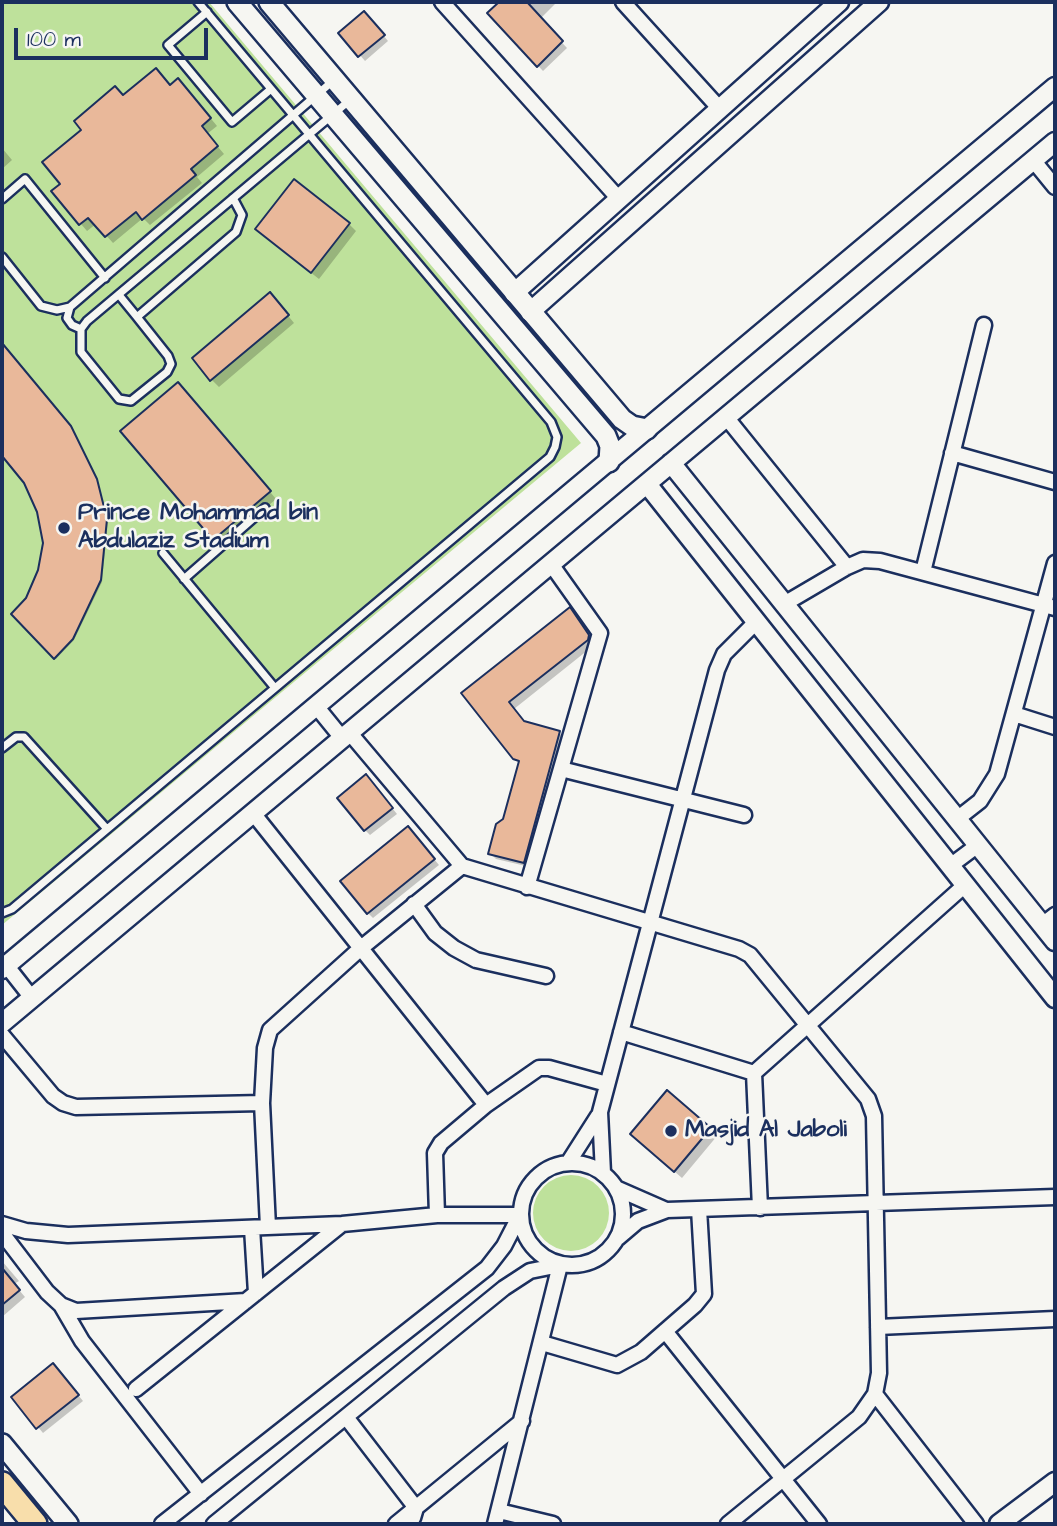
<!DOCTYPE html>
<html>
<head>
<meta charset="utf-8">
<style>
	body { margin:0 }
	#map { position:relative; width:1057px; height:1526px; overflow:hidden; background:#f6f6f2; font-family:"Architects Daughter",sans-serif }
	canvas { display:block }
	.frame { position:absolute; inset:0; border:4px solid #1b2f5e; pointer-events:none }
	.scale { position:absolute; left:14px; top:28px; width:194px; height:32px; box-sizing:border-box; border:4px solid #1b2f5e; border-top:0; padding-left:9px; font-size:21px; line-height:24px; white-space:nowrap; color:#1b2f5e; -webkit-text-stroke:5px #f6f6f2; paint-order:stroke }
</style>
</head>
<body>
<div id="map">
<canvas width="1057" height="1526"></canvas>
<div class="frame"></div>
<div class="scale">100 m</div>
</div>
<script>
const g = document.querySelector('canvas').getContext('2d');
g.lineJoin = 'round';
function fillPath(path, color) { g.fillStyle = color; g.fill(path, 'evenodd'); }
const toPath = rows => new Path2D(rows.map(r => 'M' + r).join(''));
function trace(path, color, width, dash) { g.strokeStyle = color; g.lineWidth = width; g.lineCap = dash ? 'butt' : 'round'; g.setLineDash(dash || []); g.stroke(path); }
function write(font, color, halo, rows, align = 'center') {
  g.font = font + ' "Architects Daughter",sans-serif'; g.lineWidth = 5; g.setLineDash([]); g.textBaseline = 'middle'; g.strokeStyle = halo; g.fillStyle = color; for (const [text, x, y, turn = 0] of rows) {
    g.save(); g.translate(x, y); g.rotate((+turn || 0) * Math.PI / 180); g.textAlign = isNaN(turn) ? turn : align; if (halo) g.strokeText(text, 0, 0); g.fillText(text, 0, 0); g.restore();
  }
}
fillPath(toPath([
	[2,2,209,2,581,443,2,925],
	'533 1213a38 38 0 1 1 76 0a38 38 0 1 1-76 0Z'
]), '#bee19b');
fillPath(toPath([
	[502,2,557,2,540,19,567,48,543,71,489,13],
	[369,18,388,41,365,61,341,33],
	[170,87,185,87,217,126,207,134,224,154,197,177,202,183,150,225,143,218,113,243,96,224,87,231,53,191,62,184,123,97],
	[2,148,12,160,2,169],
	[349,224,356,231,319,279,264,236],
	[277,302,294,323,219,387,212,380],
	[2,347,72,429,97,482,108,521,102,582,74,640,56,659,14,614,28,599,39,570,45,543,39,512,26,482,2,453],
	[185,391,276,499,222,546,215,539],
	[575,615,594,642,593,646,514,709,525,723,559,733,565,738,530,867,496,859,490,853,505,820,520,764,463,694],
	[371,782,397,814,370,835,365,830],
	[413,834,439,865,373,918,368,913],
	[667,1093,717,1136,682,1178,639,1141],
	[2,1261,19,1281,14,1284,25,1297,2,1317],
	[58,1370,83,1401,43,1433,13,1397]
]), '#0003');
const building = toPath([
	[499,2,527,2,563,41,537,67,487,13,499,2],
	[364,11,385,35,358,57,338,33,364,11],
	[156,68,170,85,178,78,211,118,202,126,218,146,191,169,196,175,142,220,136,212,105,237,88,218,79,225,51,191,60,184,42,162,81,130,74,121,115,86,123,95,156,68],
	[294,179,350,223,311,273,255,229,294,179],
	[270,292,289,315,210,381,192,358,270,292],
	[2,343,71,426,97,479,107,519,101,580,73,639,54,659,11,614,26,598,38,570,43,543,37,512,24,483,2,456,2,343],
	[178,382,271,491,213,540,120,431,178,382],
	[570,607,589,635,588,640,509,702,524,721,560,731,524,863,488,854,496,824,503,819,519,761,513,759,461,693,570,607],
	[366,774,393,808,364,831,337,798,366,774],
	[408,826,435,859,367,914,340,881,408,826],
	[667,1090,711,1128,674,1172,630,1134,667,1090],
	[2,1268,20,1290,2,1305,2,1268],
	[53,1363,79,1395,36,1429,11,1397,53,1363]
]);
fillPath(building, '#e9b89a');
trace(building, '#1b2f5e', 2);
const service = toPath([
	[207,12,168,45,232,122,271,89],
	[233,198,242,215,236,232,137,317,168,356,171,364,167,372,131,401,119,399,81,352,81,329,87,321,350,100],
	[2,199,25,179,105,278],
	[2,257,41,306,57,310,70,307,334,80],
	[119,295,137,317],
	[70,307,67,318,72,325,81,329],
	[163,553,275,688],
	[184,579,265,508],
	[2,748,16,737,24,737,107,829],
	[2,913,12,909,550,457,555,447,557,437,551,422,198,2]
]);
const minor = toPath([
	[442,2,619,199],
	[623,2,720,109],
	[1033,160,1055,187],
	[726,417,847,567],
	[952,453,1055,482],
	[923,572,984,325],
	[784,604,847,567,863,560,880,561,1055,608],
	[316,706,342,738],
	[1014,714,1055,727],
	[349,732,462,866,739,949,750,955,868,1099,874,1116,879,1373,875,1394,859,1417,728,1524],
	[561,769,744,815],
	[253,813,486,1105],
	[957,819,980,801,997,774,1055,563],
	[950,866,978,845],
	[527,887,600,633,551,564],
	[414,904,435,933,454,948,476,960,546,976],
	[1042,925,1055,915],
	[6,965,32,998],
	[621,1032,754,1073],
	[2,1035,53,1096,63,1103,76,1107,262,1103],
	[754,1073,965,885],
	[754,1073,760,1208],
	'521 1214a51 51 0 1 1 102 0a51 51 0 1 1-102 0Z',
	[568,1163,598,1116],
	[603,1173,600,1112,717,670,724,654,756,622],
	[618,1189,666,1210],
	[437,1215,435,1153,441,1143,486,1105,539,1068,549,1068,607,1084],
	[2,1224,26,1231,68,1235,342,1224,437,1215,520,1215,504,1246,487,1268,162,1524],
	[268,1227,262,1103,265,1048,270,1030,361,948,462,866],
	[252,1228,256,1293],
	[2,1233,47,1292,61,1305,76,1311,246,1301],
	[618,1238,638,1221,667,1210,1055,1197],
	[61,1305,82,1341,201,1494],
	[878,1327,1055,1319],
	[665,1331,819,1524],
	[542,1343,617,1365,641,1352,695,1305,704,1294,699,1209],
	[136,1389,342,1224],
	[875,1394,976,1524],
	[346,1417,416,1508,413,1518],
	[499,1511,553,1524],
	[214,1524,504,1288,530,1271,560,1265,495,1524],
	[396,1524,522,1421]
]);
const tertiary = toPath([
	[514,293,839,2],
	[530,312,879,2],
	[671,463,1055,941],
	[647,484,1055,998],
	[2,969,1055,87],
	[2,1023,1055,142],
	[999,1524,1055,1482]
]);
const secondary = toPath([
	[237,2,606,436,610,446,609,462],
	[269,2,622,419,632,426,647,429],
	[2,1444,68,1524]
]);
const trunk = toPath([
	[2,1484,35,1524]
]);
trace(service, '#1b2f5e', 12);
trace(minor, '#1b2f5e', 19);
trace(tertiary, '#1b2f5e', 23);
trace(secondary, '#1b2f5e', 24);
trace(trunk, '#1b2f5e', 28);
trace(service, '#f6f6f2', 7);
trace(minor, '#f6f6f2', 14);
trace(tertiary, '#f6f6f2', 18);
trace(secondary, '#f6f6f2', 19);
trace(trunk, '#f8deab', 23);
for (const [x, y, r, color] of [
	[64,528,7,"#1b2f5e"],
	[671,1131,7,"#1b2f5e"]
]) { const dot = new Path2D(); dot.arc(x, y, r, 0, 2 * Math.PI); g.fillStyle = color; g.fill(dot); trace(dot, '#f6f6f2', 2.5); }
write('bold 24px', '#1b2f5e', '#f6f6f2', [
	["Prince Mohammad bin",78,514],
	["Abdulaziz Stadium",78,542],
	["Masjid Al Jaboli",685,1131]
], 'left');
</script>
</body>
</html>
